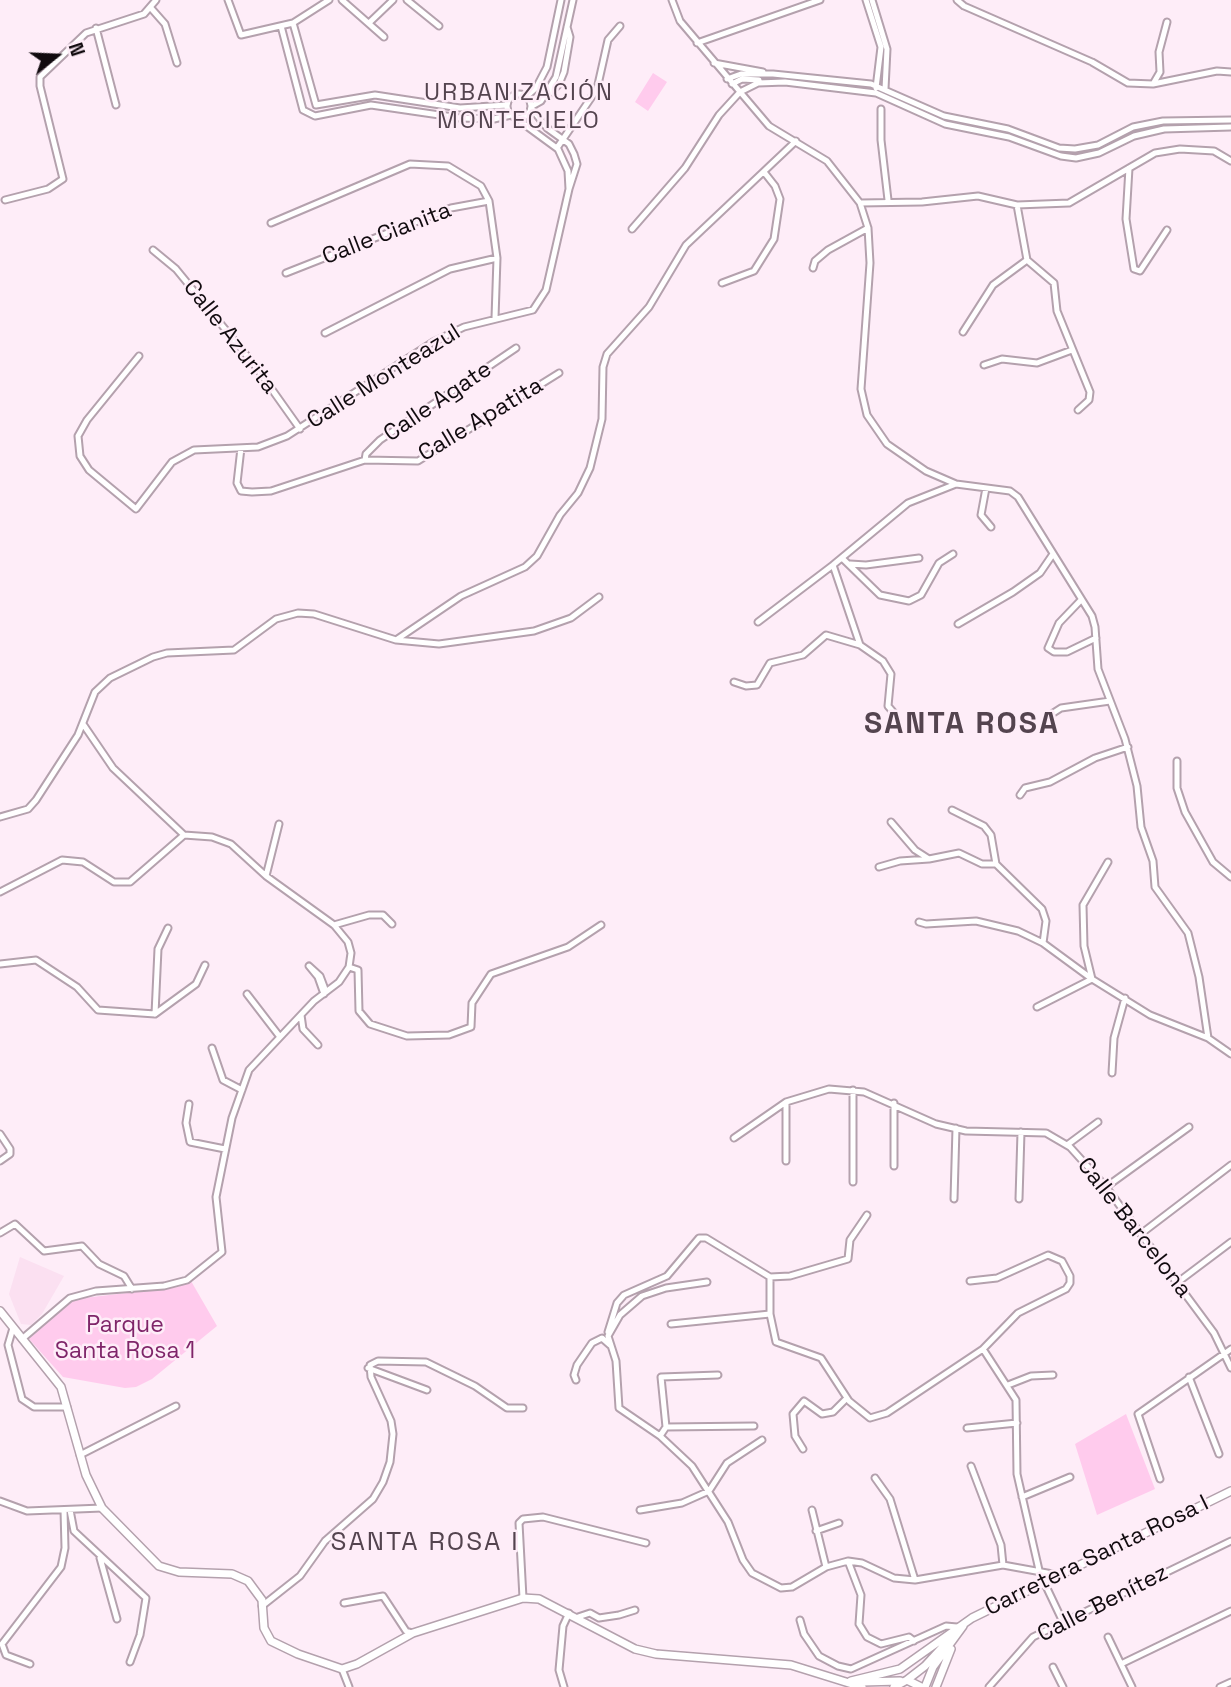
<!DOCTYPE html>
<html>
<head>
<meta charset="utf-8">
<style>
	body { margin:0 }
	#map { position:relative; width:1231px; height:1687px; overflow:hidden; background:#feedf8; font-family:"Space Grotesk",sans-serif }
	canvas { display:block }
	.north { position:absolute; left:21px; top:21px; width:70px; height:70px; -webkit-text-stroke:5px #feedf8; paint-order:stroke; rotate:72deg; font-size:19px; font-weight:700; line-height:28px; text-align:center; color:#110b0f }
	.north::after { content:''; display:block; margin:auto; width:24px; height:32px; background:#110b0f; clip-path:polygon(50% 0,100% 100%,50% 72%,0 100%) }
</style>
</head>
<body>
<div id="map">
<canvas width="1231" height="1687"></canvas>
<div class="north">N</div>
</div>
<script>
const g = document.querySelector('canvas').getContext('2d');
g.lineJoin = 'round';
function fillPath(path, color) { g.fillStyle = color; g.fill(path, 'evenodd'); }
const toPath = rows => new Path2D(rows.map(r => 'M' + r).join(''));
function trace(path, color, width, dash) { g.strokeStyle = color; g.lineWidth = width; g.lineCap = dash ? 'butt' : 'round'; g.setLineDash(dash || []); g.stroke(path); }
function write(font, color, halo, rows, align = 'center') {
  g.font = font + ' "Space Grotesk",sans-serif'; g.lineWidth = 5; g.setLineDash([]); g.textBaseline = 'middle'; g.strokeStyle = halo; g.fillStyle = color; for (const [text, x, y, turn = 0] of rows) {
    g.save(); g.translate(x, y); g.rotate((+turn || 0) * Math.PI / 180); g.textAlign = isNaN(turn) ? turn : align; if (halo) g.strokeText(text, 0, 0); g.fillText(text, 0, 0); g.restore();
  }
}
fillPath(toPath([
	[20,1257,64,1276,42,1314,31,1325,21,1324,9,1294]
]), '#fbe0f1');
fillPath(toPath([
	[653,73,667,82,648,111,635,102],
	[191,1281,217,1326,152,1379,136,1387,125,1388,63,1377,29,1339,75,1299,178,1287],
	[1126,1414,1155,1489,1097,1515,1075,1444]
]), '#ffcbed');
const minor = toPath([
	[228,0,241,35,293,23,329,0],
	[342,0,384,37],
	[407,0,439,26],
	[672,0,680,21,769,126,827,161,860,203,868,228,870,263,861,389,867,415,887,444,926,471,956,484,1010,491,1018,497,1092,616,1095,627,1098,669,1125,739,1137,786,1141,827,1153,861,1155,887,1188,933,1199,977,1208,1038,1231,1054],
	[866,0,881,47,876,88],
	[872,0,887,49,885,89],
	[957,0,964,6,1092,62,1128,83,1153,84,1217,71,1231,72],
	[150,7,165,24,177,63],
	[370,22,393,0],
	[293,23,316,105,375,95,460,108,507,105],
	[281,26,303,110,315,116,371,105,460,118,494,119,511,115],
	[96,28,116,105],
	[697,43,820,0],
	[714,63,763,72],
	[727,79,741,74,773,74,871,84,944,116,1008,129,1059,148,1075,149,1098,145,1133,127,1163,121,1231,120],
	[732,84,742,79,759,80],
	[1153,84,1160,72,1159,52,1167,22],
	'507 106a12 12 0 1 1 24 0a12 12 0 1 1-24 0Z',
	[527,96,536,88,547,67,561,0],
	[546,97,559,84,564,72,570,37,567,27],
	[532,106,541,101,556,77,573,0],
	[881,109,881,140,888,200],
	[517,119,558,149,568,171,569,189,577,164,574,154,569,144,547,128,532,109],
	[557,148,597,89,608,40,620,26],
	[1129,168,1126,219,1134,269,1140,271,1167,230],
	[5,200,48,189,63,179,40,86,40,77,86,33,144,14,156,0],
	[860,203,922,202,978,196,1017,205,1069,203,1155,153,1180,149,1214,151,1231,161],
	[1017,205,1027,260,1054,283,1057,311,1090,392,1089,400,1078,410],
	[271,223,410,164,448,166,481,186,489,201,497,258,495,318],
	[632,229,685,168,719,115,740,92,758,83,785,82,876,93,945,124,1009,137,1061,156,1076,158,1099,153,1134,136,1164,129,1231,127],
	[153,250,176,269,256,367,300,429],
	[813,268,815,261,828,250,868,228],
	[286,273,451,208,489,201],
	[722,283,754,271,774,239,780,199,775,186,764,172],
	[963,332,993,285,1027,260],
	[325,333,450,269,497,258],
	[139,356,87,420,78,436,80,456,89,470,136,509,172,462,194,450,258,447,287,436,433,342,464,327,533,310,546,290,569,189],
	[984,365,1002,359,1037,363,1072,350],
	[241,448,237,483,241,491,252,492,271,491,365,460,418,461,559,373],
	[365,460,366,454,380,440,516,348],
	[986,488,981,515,991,527],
	[842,558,880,595,909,601,921,595,939,563,953,554],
	[850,564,866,565,919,558],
	[833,565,860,645],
	[1081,600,1059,623,1048,648,1054,652,1067,652,1096,638],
	[758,622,833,565,908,503,956,484],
	[958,624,1013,592,1040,573,1053,554],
	[396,640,439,644,534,631,571,618,599,597],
	[734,682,746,686,757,685,770,663,803,655,826,635,860,645,883,661,891,674,888,706,894,713],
	[1047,717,1061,708,1110,701],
	[1177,761,1177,788,1185,812,1213,862,1231,877],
	[1020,795,1025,788,1050,782,1095,758,1128,747],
	[952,810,984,826,991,835,996,864,1042,909,1046,921,1043,943,1092,979,1037,1007],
	[0,817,28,809,36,800,78,735,95,692,110,678,153,657,167,653,234,650,276,619,298,613,314,614,396,640,461,596,525,567,537,556,560,515,578,493,590,468,602,419,603,367,607,354,649,307,686,245,796,141],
	[891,822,915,850,929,859,959,853,982,864,996,864],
	[1108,862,1083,905,1084,946,1092,979,1150,1015,1208,1038],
	[879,867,900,861,929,859],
	[266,876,279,824],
	[0,892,62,860,83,862,114,882,130,882,184,835],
	[919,922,926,924,976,921,1018,931,1043,943],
	[334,925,369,915,383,915,392,924],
	[0,964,36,960,77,987,98,1010,155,1014,158,949,168,928],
	[349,967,358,970,359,1011,370,1024,407,1036,449,1035,471,1027,472,1003,491,974,568,947,601,925],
	[247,994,280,1037],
	[324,994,318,977,309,966,320,976,326,992],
	[155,1014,196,984,205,965],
	[301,1015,303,1029,318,1045],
	[212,1048,223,1080,242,1090],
	[1112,1073,1114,1038,1125,998],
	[853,1090,853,1182],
	[786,1102,786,1161],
	[189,1104,186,1123,190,1142,225,1149],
	[0,1134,10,1149,10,1154,0,1161],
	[734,1138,786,1102,829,1089,864,1092,936,1124,966,1131,1046,1133,1070,1147,1106,1187,1214,1333,1231,1368],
	[1067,1145,1098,1122],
	[894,1166,894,1103],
	[1106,1187,1189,1127],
	[954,1199,956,1128],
	[1019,1199,1021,1132],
	[0,1233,15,1224,44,1251,82,1246,99,1264,124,1276,132,1289],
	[1142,1233,1231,1165],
	[770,1277,790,1276,848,1259,850,1240,867,1215],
	[970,1281,997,1278,1048,1255,1062,1261,1070,1276,1070,1283,1066,1289,1018,1313,983,1349,1016,1400,1017,1474,1039,1570],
	[707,1282,666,1288,642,1296,620,1315,608,1336,616,1361,619,1408,660,1436,692,1466,728,1522,743,1560,752,1573,781,1588,792,1587,826,1567,848,1561,862,1563,894,1578,915,1580,1003,1565,1058,1575],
	[1178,1282,1231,1242],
	[671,1324,770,1314],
	[13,1328,8,1345,22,1399,34,1407,67,1407],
	[608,1332,617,1303,624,1295,667,1276,699,1238,706,1238,770,1277,770,1314,776,1342,821,1358,849,1401,870,1418,887,1413,983,1349],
	[22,1339,70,1298,96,1291,164,1286,187,1280,222,1252,216,1197,232,1118,249,1070,314,1001,339,982,349,967,351,953,348,942,334,925,266,876,231,844,212,837,184,835,113,768,83,724],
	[368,1368,427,1390],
	[1189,1377,1219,1454],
	[576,1380,574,1375,577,1365,592,1343,602,1338,610,1345],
	[1008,1385,1031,1376,1053,1375],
	[666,1427,754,1426],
	[967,1428,1017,1423],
	[660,1436,666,1427,661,1377,718,1375],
	[803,1449,795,1436,793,1414,804,1401,822,1414,833,1412,847,1398],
	[80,1455,176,1406],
	[971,1466,1001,1545,1003,1565],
	[875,1478,890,1499,915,1580],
	[1160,1479,1138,1414,1231,1349],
	[1022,1497,1070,1477],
	[0,1501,27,1511,102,1508],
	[70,1510,74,1531,146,1598,140,1635,130,1662],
	[640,1510,682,1503,709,1491,727,1463,762,1440],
	[812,1510,826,1567],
	[816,1531,839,1523],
	[100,1558,117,1619],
	[848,1561,861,1595,859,1624,867,1637,881,1644,909,1637,914,1641],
	[1044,1582,1063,1622],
	[523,1598,519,1523,523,1519,543,1517,646,1543],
	[344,1603,383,1596,406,1631,412,1633],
	[262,1606,300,1576,325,1541,373,1499,383,1482,390,1462,393,1434,391,1421,371,1377,370,1365,378,1361,426,1362,475,1386,507,1408,523,1408],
	[578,1617,590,1613,599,1618,619,1615,635,1610],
	[800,1620,804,1634,819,1656,838,1666,851,1669,946,1626,957,1627],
	[1108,1637,1132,1687],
	[30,1664,6,1655,2,1644,61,1567,65,1548,64,1510],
	[1121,1664,1231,1611],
	[1053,1667,1063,1687],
	[342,1669,349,1687],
	[564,1687,559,1670,563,1626,569,1613],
	[989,1687,1033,1637,1231,1541],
	[1220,1687,1231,1682]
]);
const tertiary = toPath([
	[0,1311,61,1387,86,1475,102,1508,159,1566,179,1572,232,1574,248,1581,262,1600,264,1628,271,1641,298,1654,342,1669,357,1664,413,1633,523,1598,539,1599,635,1649,656,1654,791,1665,862,1687],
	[907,1680,925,1666,948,1641],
	[851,1681,900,1669,972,1618,1231,1491],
	[862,1682,900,1681],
	[894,1687,907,1680,921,1687],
	[925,1687,933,1667,963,1626],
	[936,1687,951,1649]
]);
trace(minor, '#b4a1ad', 9);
trace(tertiary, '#b4a1ad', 10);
trace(minor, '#fff', 5);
trace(tertiary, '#fff', 7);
write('23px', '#110b0f', '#feedf8', [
	["Calle Cianita",387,234,-21],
	["Calle Azurita",230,337,52],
	["Calle Monteazul",384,377,-32],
	["Calle Agate",438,402,-34],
	["Calle Apatita",481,420,-31],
	["Calle Barcelona",1134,1228,52],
	["Carretera Santa Rosa I",1097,1556,-26],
	["Calle Benítez",1103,1604,-27]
]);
write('23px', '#7f2569', '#feedf8', [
	["Parque",125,1326],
	["Santa Rosa 1",125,1352]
]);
g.letterSpacing = '2px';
write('24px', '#54444f', '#feedf8', [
	["URBANIZACIÓN",519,93],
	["MONTECIELO",519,121]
]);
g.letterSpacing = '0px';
g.letterSpacing = '2px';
write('26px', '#54444f', '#feedf8', [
	["SANTA ROSA I",425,1543]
]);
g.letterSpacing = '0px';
g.letterSpacing = '2px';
write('bold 30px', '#54444f', '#feedf8', [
	["SANTA ROSA",962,725]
]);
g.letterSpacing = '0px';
</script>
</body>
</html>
